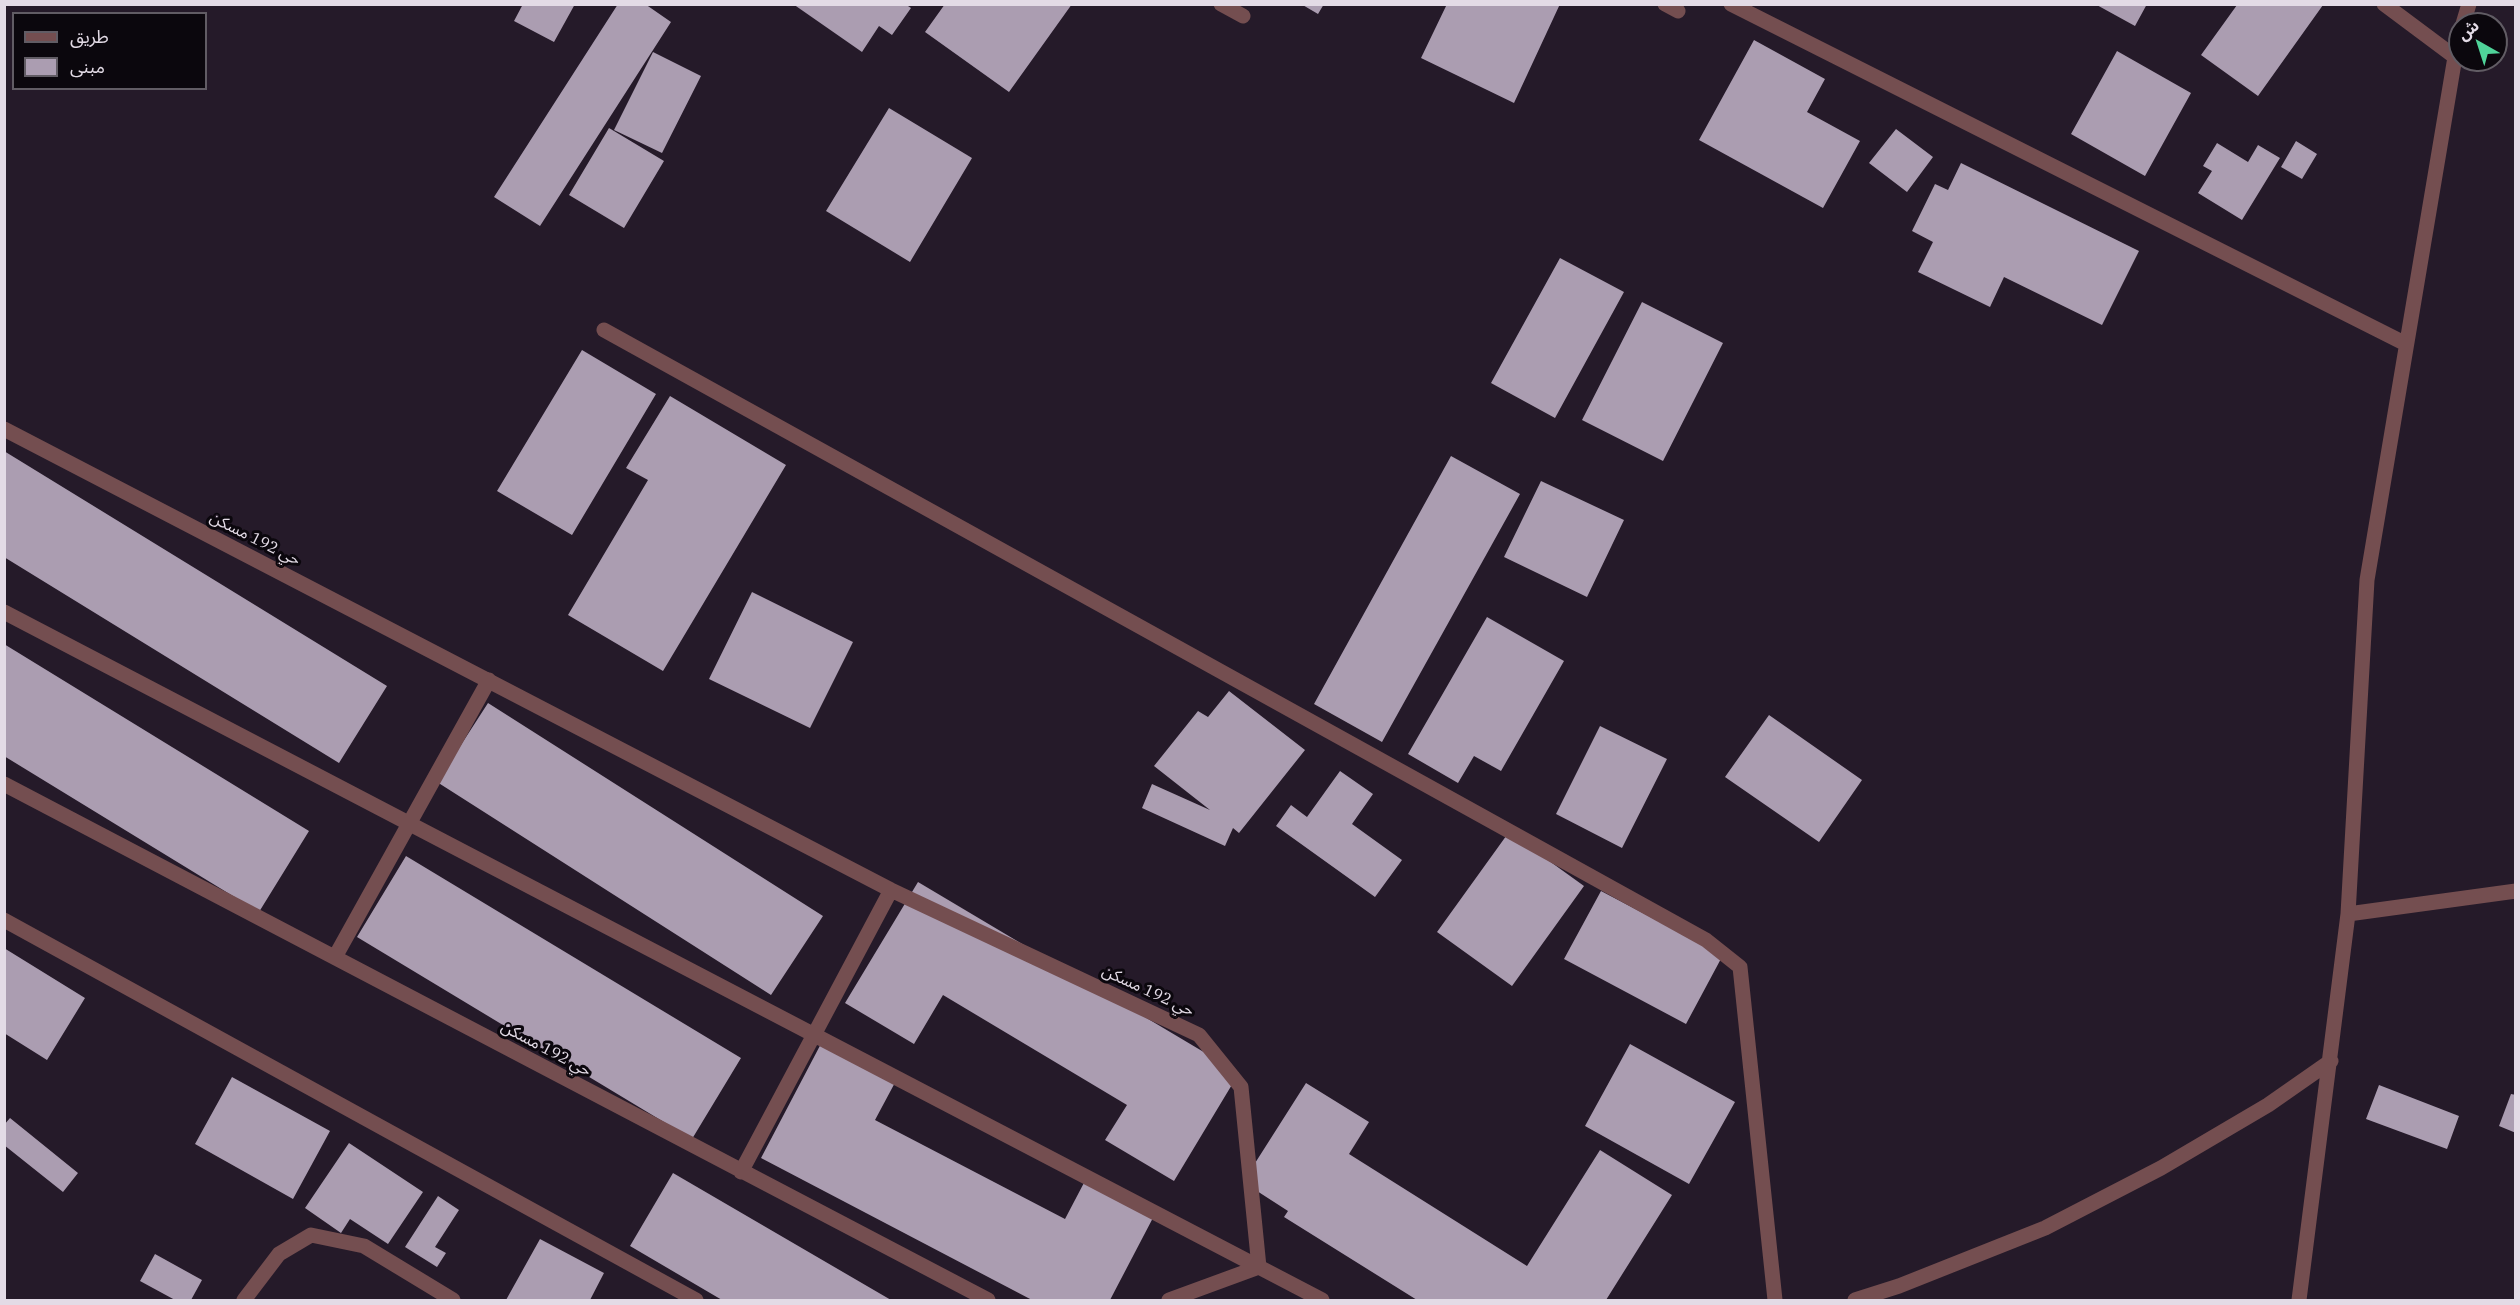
<!DOCTYPE html>
<html>
<head>
<meta charset="utf-8">
<style>
	body { margin:0 }
	#map { position:relative; width:2520px; height:1305px; overflow:hidden; background:#251a29; font-family:"IBM Plex Serif","Noto Sans Arabic",serif }
	canvas { display:block }
	.frame { position:absolute; inset:0; border:6px solid #e3dbe6; pointer-events:none }
	.legend { position:absolute; left:12px; top:12px; width:195px; height:78px; box-sizing:border-box; background:#0b070d; border:2px solid #615c64; margin:0; padding:8px 10px; list-style:none; font-size:18px; color:#e3dbe6 }
	.legend li { display:flex; align-items:center; gap:12px; height:30px }
	.legend b { width:30px; border:2px solid #615c64 }
	.north { position:absolute; left:2448px; top:12px; width:60px; height:60px; box-sizing:border-box; background:#0b070d; border:2px solid #615c64; border-radius:50%; rotate:321deg; font-size:16px; font-weight:700; line-height:24px; text-align:center; color:#e3dbe6 }
	.north::after { content:''; display:block; margin:auto; width:21px; height:27px; background:#4fd399; clip-path:polygon(50% 0,100% 100%,50% 72%,0 100%) }
</style>
</head>
<body>
<div id="map">
<canvas width="2520" height="1305"></canvas>
<div class="frame"></div>
<ul class="legend">
<li><b style="height:8px;background:#744e50"></b>طريق</li>
<li><b style="height:16px;background:#ab9db1"></b>مبنى</li>
</ul>
<div class="north">ش</div>
</div>
<script>
const g = document.querySelector('canvas').getContext('2d');
g.lineJoin = 'round';
function fillPath(path, color) { g.fillStyle = color; g.fill(path, 'evenodd'); }
const toPath = rows => new Path2D(rows.map(r => 'M' + r).join(''));
function trace(path, color, width, dash) { g.strokeStyle = color; g.lineWidth = width; g.lineCap = dash ? 'butt' : 'round'; g.setLineDash(dash || []); g.stroke(path); }
function write(font, color, halo, rows, align = 'center') {
  g.font = font + ' "IBM Plex Serif","Noto Sans Arabic",serif'; g.lineWidth = 6; g.setLineDash([]); g.textBaseline = 'middle'; g.strokeStyle = halo; g.fillStyle = color; for (const [text, x, y, turn = 0] of rows) {
    g.save(); g.translate(x, y); g.rotate((+turn || 0) * Math.PI / 180); g.textAlign = isNaN(turn) ? turn : align; if (halo) g.strokeText(text, 0, 0); g.fillText(text, 0, 0); g.restore();
  }
}
fillPath(toPath([
	[523,4,575,4,554,42,514,21],
	[618,4,645,4,671,22,540,226,494,197],
	[793,4,905,4,911,8,892,35,879,26,862,52],
	[945,4,1072,4,1009,92,925,32],
	[1301,4,1324,4,1318,14],
	[1447,4,1560,4,1514,103,1421,58],
	[2095,4,2147,4,2135,26],
	[2237,5,2323,5,2258,96,2201,55],
	[1754,40,1825,79,1807,112,1860,141,1823,208,1699,140],
	[2117,51,2191,93,2145,176,2071,134],
	[653,52,701,76,662,153,614,130],
	[889,108,972,158,910,262,826,211],
	[609,128,664,161,624,228,569,195],
	[1896,129,1933,157,1907,192,1869,163],
	[2296,141,2317,154,2302,179,2281,167],
	[2217,143,2248,162,2258,145,2280,158,2242,220,2198,193,2212,171,2203,166],
	[1961,163,2139,251,2102,325,2004,277,1990,307,1918,272,1933,242,1912,231,1935,184,1948,190],
	[1560,258,1624,292,1555,418,1491,383],
	[1642,302,1723,343,1663,461,1582,420],
	[582,350,656,394,572,535,497,491],
	[670,396,786,465,663,671,568,615,648,480,626,468],
	[4,451,387,686,339,763,4,557],
	[1451,456,1520,494,1382,742,1314,704],
	[1541,481,1624,520,1587,597,1504,557],
	[752,592,853,642,810,728,709,679],
	[1487,617,1564,661,1501,771,1474,756,1458,783,1408,754],
	[4,644,309,831,259,912,4,756],
	[1229,691,1305,750,1239,833,1233,828,1225,846,1142,808,1152,784,1210,810,1154,766,1198,711,1208,717],
	[488,703,823,916,771,995,437,782],
	[1769,715,1862,780,1819,842,1725,777],
	[1600,726,1667,759,1622,848,1556,814],
	[1340,771,1373,794,1352,824,1402,860,1375,897,1276,826,1291,805,1307,817],
	[1509,832,1584,886,1512,986,1437,932],
	[406,856,741,1058,692,1139,357,937],
	[918,882,1239,1073,1174,1181,1105,1140,1127,1105,943,995,914,1044,845,1003],
	[1601,891,1723,955,1686,1024,1564,959],
	[4,948,85,998,47,1060,4,1033],
	[824,1038,898,1077,875,1120,1065,1219,1086,1179,1155,1214,1110,1300,1032,1300,761,1158],
	[1630,1044,1735,1102,1689,1184,1585,1126],
	[232,1077,330,1131,293,1199,195,1144],
	[1306,1083,1369,1122,1349,1154,1527,1266,1600,1150,1672,1195,1606,1300,1417,1300,1284,1217,1288,1211,1243,1182],
	[2379,1085,2459,1116,2447,1149,2366,1119],
	[2511,1094,2516,1095,2516,1133,2499,1126],
	[10,1118,78,1173,63,1192,4,1145,4,1125],
	[349,1143,423,1192,388,1244,350,1219,341,1233,305,1208],
	[673,1173,891,1300,722,1300,630,1246],
	[438,1196,459,1210,435,1247,446,1253,437,1267,405,1247],
	[540,1239,604,1273,590,1300,506,1300],
	[155,1254,202,1280,191,1300,175,1300,140,1281]
]), '#ab9db1');
trace(toPath([
	[1221,4,1243,16],
	[1665,4,1678,11],
	[1731,4,2406,344],
	[2384,4,2455,57],
	[2463,24,2469,4],
	[604,330,1706,940,1740,967,1775,1300],
	[4,429,891,890,1199,1035,1241,1087,1259,1267,1169,1300],
	[4,612,1322,1300],
	[4,784,988,1300],
	[2348,914,2516,891],
	[4,920,696,1300],
	[335,957,489,680],
	[741,1172,891,890],
	[244,1300,279,1254,311,1235,364,1246,453,1300],
	[1855,1300,1899,1286,2045,1228,2161,1168,2268,1105,2331,1061],
	[2299,1300,2348,914,2367,580,2455,57,2460,37]
]), '#744e50', 15);
write('16px', '#e3dbe6', '#0b070d', [
	["حي 192 مسكن",255,539,27],
	["حي 192 مسكن",1148,991,25],
	["حي 192 مسكن",546,1049,28]
]);
</script>
</body>
</html>
